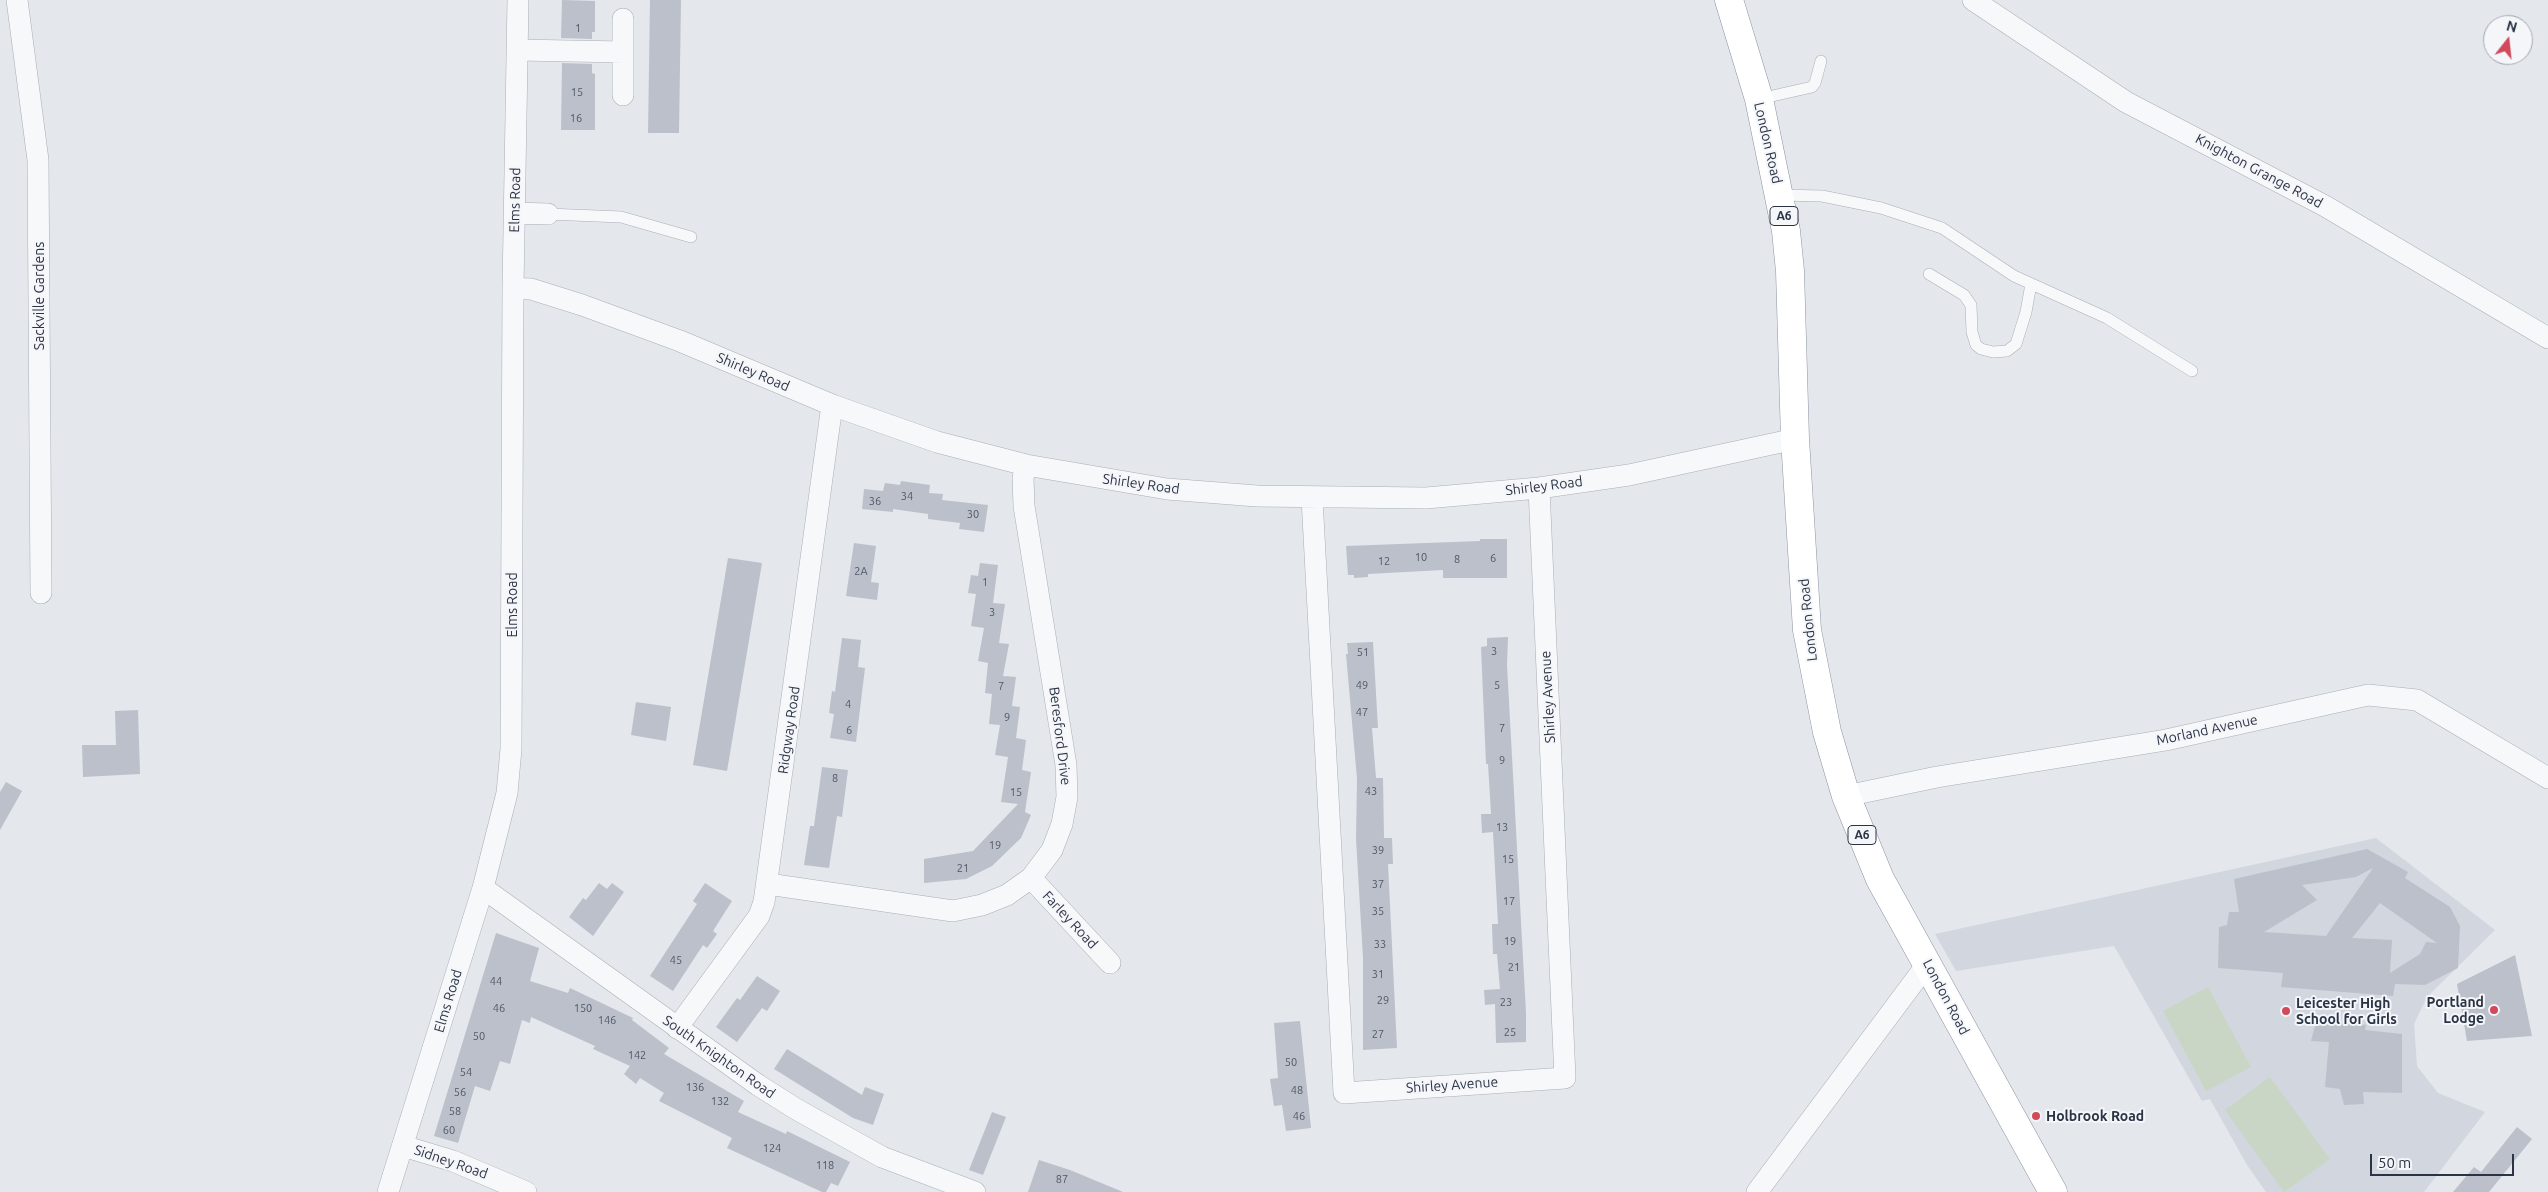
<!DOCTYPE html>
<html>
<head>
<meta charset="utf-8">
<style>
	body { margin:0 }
	#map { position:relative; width:2548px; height:1192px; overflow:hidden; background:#e4e7ec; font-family:Ubuntu,sans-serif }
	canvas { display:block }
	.north { position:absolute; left:2483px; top:15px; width:50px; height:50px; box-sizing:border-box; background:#f4f6f9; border:1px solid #a4a8b1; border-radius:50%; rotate:16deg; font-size:14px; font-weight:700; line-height:20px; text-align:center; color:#2b3445 }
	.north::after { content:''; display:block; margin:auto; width:18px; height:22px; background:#d1495b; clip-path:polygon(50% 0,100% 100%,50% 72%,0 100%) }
	.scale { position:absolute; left:2370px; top:1154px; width:144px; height:22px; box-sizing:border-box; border:2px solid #2b3445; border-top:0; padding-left:6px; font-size:15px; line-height:18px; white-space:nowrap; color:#2b3445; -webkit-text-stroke:4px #f4f6f9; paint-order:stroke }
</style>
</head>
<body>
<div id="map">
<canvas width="2548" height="1192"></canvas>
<div class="north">N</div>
<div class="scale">50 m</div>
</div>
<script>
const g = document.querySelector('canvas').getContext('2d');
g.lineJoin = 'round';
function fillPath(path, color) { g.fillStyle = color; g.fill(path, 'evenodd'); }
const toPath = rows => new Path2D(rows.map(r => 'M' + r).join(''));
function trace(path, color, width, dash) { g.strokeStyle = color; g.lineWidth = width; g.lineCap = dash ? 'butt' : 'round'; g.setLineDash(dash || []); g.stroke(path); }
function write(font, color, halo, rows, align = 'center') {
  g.font = font + ' Ubuntu,sans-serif'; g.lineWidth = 4; g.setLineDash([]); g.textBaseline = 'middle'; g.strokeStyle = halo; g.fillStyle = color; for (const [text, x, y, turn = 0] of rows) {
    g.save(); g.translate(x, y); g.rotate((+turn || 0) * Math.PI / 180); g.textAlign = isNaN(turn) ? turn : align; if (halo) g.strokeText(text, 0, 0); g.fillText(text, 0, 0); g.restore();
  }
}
fillPath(toPath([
	[2376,838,2495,930,2427,997,2414,1024,2417,1066,2438,1093,2485,1112,2424,1192,2266,1192,2247,1165,2210,1099,2202,1101,2114,946,1956,971,1935,934]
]), '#d2d6de');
fillPath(toPath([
	[2208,987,2251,1067,2206,1091,2163,1011],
	[2270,1077,2330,1159,2284,1192,2225,1110]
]), '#c9d6c5');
fillPath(toPath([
	[562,0,595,1,595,32,592,32,592,39,561,38],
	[650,0,681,0,679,133,648,133],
	[562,63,592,64,592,73,595,74,595,130,561,130],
	[901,481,930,485,929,493,943,494,942,500,988,505,984,532,959,529,960,523,928,519,928,514,893,509,893,512,862,509,864,489,883,491,885,483,900,485],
	[1480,539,1507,539,1507,578,1443,578,1443,570,1368,574,1368,577,1354,578,1354,575,1348,575,1346,546,1480,541],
	[854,543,876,546,871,582,879,583,877,600,846,596],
	[728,558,762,563,727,771,693,765],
	[980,563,998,565,993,603,1005,604,999,643,1009,644,1003,676,1016,677,1012,706,1020,707,1016,738,1026,740,1022,770,1031,772,1025,812,1031,815,1021,838,992,866,966,879,924,883,924,859,973,851,1018,804,1001,802,1008,757,995,755,1000,725,989,724,992,694,985,693,988,663,978,661,984,628,971,626,976,594,968,593,971,575,978,576],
	[1508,637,1507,665,1526,1013,1526,1042,1496,1043,1495,1004,1485,1005,1484,990,1500,989,1497,954,1493,954,1492,924,1498,924,1493,832,1482,833,1481,814,1491,814,1488,764,1486,764,1481,647,1487,646,1487,638],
	[842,638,861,640,858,667,865,668,856,742,830,738,834,714,829,713,832,691,835,692],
	[1373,642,1378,728,1372,728,1376,778,1383,778,1384,838,1392,838,1393,864,1388,864,1397,1048,1363,1050,1363,958,1356,839,1357,779,1346,654,1348,654,1347,643],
	[636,702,671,707,666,741,631,735],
	[138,710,140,774,83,777,82,745,116,745,115,711],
	[822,767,848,770,842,817,837,816,829,868,804,865,810,826,814,826],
	[6,782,22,791,0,830,0,792],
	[2367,849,2408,872,2405,878,2450,907,2460,926,2458,968,2425,985,2395,984,2393,996,2281,987,2283,973,2218,968,2219,927,2227,925,2229,912,2239,912,2234,879],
	[2373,868,2326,936,2264,932,2317,900,2302,885,2356,877],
	[2380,903,2437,943,2426,942,2420,954,2390,973,2392,940,2352,938],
	[599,883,607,889,612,883,624,892,593,936,569,917,583,898,586,900],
	[705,883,732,901,713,931,717,934,707,948,703,945,673,991,650,976,697,904,693,901],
	[496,933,539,948,530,981,568,993,570,988,633,1018,632,1020,669,1048,664,1054,744,1101,738,1112,786,1134,787,1131,850,1162,838,1186,831,1183,826,1192,822,1192,727,1148,732,1138,659,1101,664,1093,640,1078,636,1084,624,1074,630,1066,593,1049,595,1046,531,1017,530,1023,522,1020,510,1064,500,1061,490,1091,475,1086,458,1143,434,1136],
	[2515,955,2532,1036,2467,1041,2457,984],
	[757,976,780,991,767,1011,762,1008,737,1042,716,1027,737,998,740,1000],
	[1300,1021,1311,1128,1286,1131,1282,1105,1274,1106,1270,1079,1278,1078,1274,1023],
	[2330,1021,2366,1025,2365,1030,2402,1034,2402,1093,2363,1092,2364,1104,2344,1105,2340,1089,2325,1087,2329,1042,2311,1041,2316,1022],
	[787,1049,862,1095,865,1087,884,1094,873,1125,853,1118,774,1069],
	[992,1112,1006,1117,983,1175,969,1170],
	[2517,1127,2532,1139,2489,1192,2453,1192,2474,1167,2481,1172],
	[1039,1160,1070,1170,1123,1192,1028,1192]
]), '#bbc0ca');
const lane = toPath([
	[1759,99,1812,87,1815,83,1821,61],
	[1780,195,1822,196,1881,208,1942,228,2014,276,2107,318,2192,371],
	[548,214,621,217,691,237],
	[1929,274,1964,295,1971,305,1972,332,1976,345,1981,349,1993,352,2007,351,2016,344,2026,312,2031,284]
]);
const street = toPath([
	[17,0,38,160,41,593],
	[1973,0,2126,102,2325,206,2548,338],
	[517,50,623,52],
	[623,95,623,19],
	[515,213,548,214],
	[513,288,531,289,582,305,680,341,832,405,937,442,1026,465,1167,489,1257,496,1426,498,1539,488,1629,475,1795,439],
	[1312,498,1344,1093,1565,1078,1539,488],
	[1846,796,1937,777,2166,740,2368,695,2417,700,2548,778],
	[1031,878,1110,963],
	[768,884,953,911,982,905,1007,895,1031,878,1052,850,1062,824,1067,797,1066,765,1024,506,1023,478,1026,465],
	[483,888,758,1085,796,1109,882,1157,975,1192],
	[677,1028,759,916,764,902,832,405],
	[403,1146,453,1161,526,1192],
	[388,1192,483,888,507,793,511,749,513,288,518,0],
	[1757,1192,1928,963]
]);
const highway = toPath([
	[1729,0,1759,99,1786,231,1790,271,1795,439,1807,630,1827,732,1846,796,1880,879,2053,1192]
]);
trace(lane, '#a9aeb7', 12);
trace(street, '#a9aeb7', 22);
trace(highway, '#8b94a3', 29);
trace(lane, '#f7f8fa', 11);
trace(street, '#f7f8fa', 21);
trace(highway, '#fff', 28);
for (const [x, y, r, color] of [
	[2494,1010,5,"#d1495b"],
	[2286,1011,5,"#d1495b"],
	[2036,1116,5,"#d1495b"]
]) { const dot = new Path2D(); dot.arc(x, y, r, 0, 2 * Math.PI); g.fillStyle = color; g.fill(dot); trace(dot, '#f4f6f9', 2); }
write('11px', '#4f5766', null, [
	["1",578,28],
	["15",577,92],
	["16",576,118],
	["34",907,496],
	["36",875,501],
	["30",973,514],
	["10",1421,557],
	["6",1493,558],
	["8",1457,559],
	["12",1384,561],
	["2A",861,571],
	["1",985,582],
	["3",992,612],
	["3",1494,651],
	["51",1363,652],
	["49",1362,685],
	["5",1497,685],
	["7",1001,686],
	["4",848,704],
	["47",1362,712],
	["9",1007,717],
	["7",1502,728],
	["6",849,730],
	["9",1502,760],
	["8",835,778],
	["43",1371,791],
	["15",1016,792],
	["13",1502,827],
	["19",995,845],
	["39",1378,850],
	["15",1508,859],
	["21",963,868],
	["37",1378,884],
	["17",1509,901],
	["35",1378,911],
	["19",1510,941],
	["33",1380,944],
	["45",676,960],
	["21",1514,967],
	["31",1378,974],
	["44",496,981],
	["29",1383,1000],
	["23",1506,1002],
	["46",499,1008],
	["150",583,1008],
	["146",607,1020],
	["25",1510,1032],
	["27",1378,1034],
	["50",479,1036],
	["142",637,1055],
	["50",1291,1062],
	["54",466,1072],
	["136",695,1087],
	["48",1297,1090],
	["56",460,1092],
	["132",720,1101],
	["58",455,1111],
	["46",1299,1116],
	["60",449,1130],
	["124",772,1148],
	["118",825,1165],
	["87",1062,1179]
]);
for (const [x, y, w] of [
	[1784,216,28],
	[1862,835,28]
]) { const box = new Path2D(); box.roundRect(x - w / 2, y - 9.5, w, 19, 4); g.fillStyle = '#f4f6f9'; g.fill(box); trace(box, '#2b3445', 1); }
write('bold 12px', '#2b3445', null, [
	["A6",1784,216],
	["A6",1862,835]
]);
write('14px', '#2b3445', '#f4f6f9', [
	["London Road",1768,143,77],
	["Knighton Grange Road",2259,171,28],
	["Elms Road",515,200,-89],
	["Sackville Gardens",39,296,-90],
	["Shirley Road",753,372,23],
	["Shirley Road",1141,484,8],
	["Shirley Road",1544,486,-7],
	["Elms Road",512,605,-90],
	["London Road",1808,620,-96],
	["Shirley Avenue",1548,697,-93],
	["Ridgway Road",789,730,-82],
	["Morland Avenue",2207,730,-12],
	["Beresford Drive",1060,736,83],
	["Farley Road",1070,920,47],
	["London Road",1946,997,62],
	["Elms Road",448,1001,-73],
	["South Knighton Road",719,1057,35],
	["Shirley Avenue",1452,1085,-4],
	["Sidney Road",451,1162,19]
]);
write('bold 14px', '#2b3445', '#f4f6f9', [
	["Portland",2484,1002,"right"],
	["Lodge",2484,1018,"right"],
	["Leicester High",2296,1003],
	["School for Girls",2296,1019],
	["Holbrook Road",2046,1116]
], 'left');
</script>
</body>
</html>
